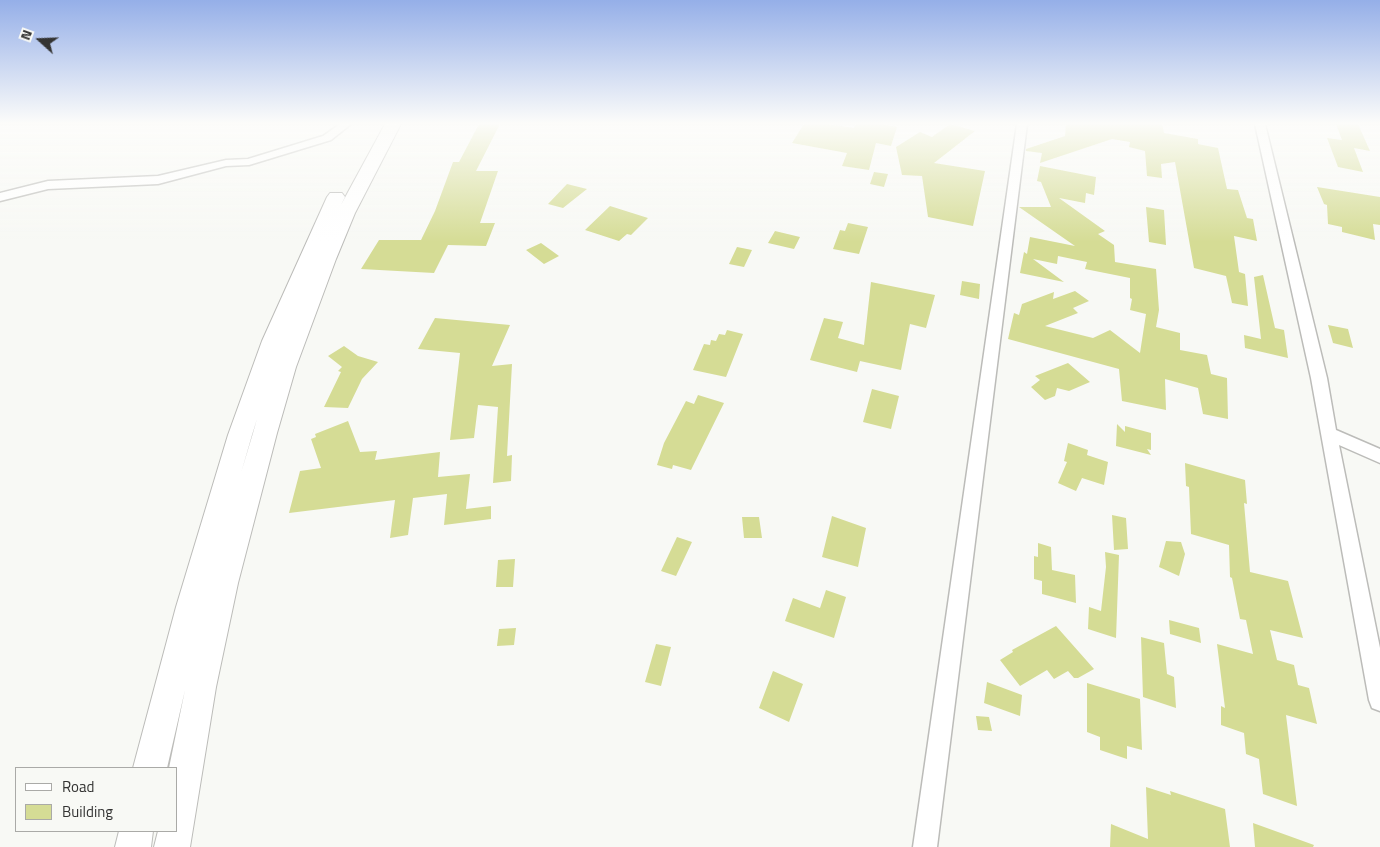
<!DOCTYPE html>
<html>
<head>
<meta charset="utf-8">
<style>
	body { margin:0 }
	#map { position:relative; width:1380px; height:847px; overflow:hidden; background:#f8f9f5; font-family:"Titillium Web",sans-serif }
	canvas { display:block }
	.legend { position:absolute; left:15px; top:767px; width:162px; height:65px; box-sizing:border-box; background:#f8f9f5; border:1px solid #aaaaa7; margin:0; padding:6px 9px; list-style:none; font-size:15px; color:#343433 }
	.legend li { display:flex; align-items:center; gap:10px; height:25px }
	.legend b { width:25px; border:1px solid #aaaaa7 }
	.north { position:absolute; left:15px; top:15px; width:50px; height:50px; -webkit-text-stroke:4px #f8f9f5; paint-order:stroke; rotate:290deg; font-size:14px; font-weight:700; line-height:20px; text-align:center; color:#343433 }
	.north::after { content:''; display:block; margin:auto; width:18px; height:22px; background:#343433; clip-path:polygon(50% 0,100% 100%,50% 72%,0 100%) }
</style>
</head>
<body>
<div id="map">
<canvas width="1380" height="847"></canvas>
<ul class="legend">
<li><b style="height:6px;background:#fff"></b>Road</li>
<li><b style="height:14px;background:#d5dc95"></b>Building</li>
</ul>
<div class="north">N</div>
</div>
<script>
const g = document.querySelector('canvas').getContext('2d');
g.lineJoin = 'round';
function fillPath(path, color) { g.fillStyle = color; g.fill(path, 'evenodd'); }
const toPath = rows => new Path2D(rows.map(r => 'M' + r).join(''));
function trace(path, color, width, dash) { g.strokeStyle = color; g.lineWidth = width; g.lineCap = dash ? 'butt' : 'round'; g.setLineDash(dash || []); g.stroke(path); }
fillPath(toPath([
	[479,124,500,124,476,171,498,171,480,223,495,223,486,246,448,245,434,273,361,269,379,240,421,240,435,211,453,162,459,162],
	[804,124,828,124,854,128,856,124,883,124,897,127,891,146,876,143,869,170,842,166,847,153,792,143],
	[950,124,975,131,934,163,985,171,973,226,928,217,922,176,902,175,896,147,920,132,932,137],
	[1066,124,1162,124,1164,133,1198,139,1198,144,1218,148,1227,189,1238,190,1247,218,1253,219,1257,241,1234,236,1239,272,1245,274,1248,306,1232,303,1226,276,1194,268,1175,162,1161,164,1162,178,1147,176,1145,151,1129,147,1130,142,1112,139,1040,163,1042,153,1026,151,1026,149,1065,136],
	[1336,124,1358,124,1370,151,1354,148,1363,172,1338,167,1327,138,1342,140],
	[1040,166,1096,177,1094,195,1086,193,1085,203,1059,198,1105,231,1098,234,1114,245,1115,262,1156,269,1159,310,1156,327,1180,333,1180,350,1207,355,1211,374,1227,378,1228,419,1203,414,1198,388,1165,379,1166,410,1122,401,1119,369,1008,339,1014,313,1019,315,1022,304,1054,292,1053,299,1075,291,1089,301,1073,308,1078,313,1045,326,1093,338,1110,330,1140,353,1146,314,1130,310,1132,299,1130,298,1130,278,1085,269,1087,262,1058,256,1057,264,1033,259,1064,282,1020,273,1024,252,1027,254,1030,237,1075,246,1019,207,1051,207,1041,182,1037,181],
	[874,172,888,174,884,187,870,184],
	[567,184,587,189,563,208,548,204],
	[1317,187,1380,197,1380,225,1373,224,1375,240,1342,232,1342,227,1328,224,1327,205,1324,204],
	[610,206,648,218,631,235,627,234,619,241,585,230],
	[1146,207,1164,210,1166,245,1149,242],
	[848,223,868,227,859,254,833,249,840,230,845,231],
	[775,231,800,237,794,249,768,243],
	[541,243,559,256,544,264,526,250],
	[737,247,752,250,744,267,729,264],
	[1263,275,1275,328,1284,330,1288,358,1245,348,1244,335,1261,339,1254,277],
	[962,281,980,284,979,299,960,295],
	[871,282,935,295,926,328,910,324,901,370,860,361,857,372,810,360,824,318,843,322,838,338,864,345],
	[435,318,510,325,492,366,512,364,507,456,512,455,511,481,493,483,498,407,478,405,474,438,450,440,460,353,418,349],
	[1328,325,1348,329,1353,348,1333,343],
	[727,330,743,334,726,377,693,370,704,344,710,345,711,340,716,341,719,334,725,335],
	[344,346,358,356,378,362,362,379,348,408,324,407,341,372,338,371,342,367,328,356],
	[1068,363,1090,382,1069,391,1057,388,1055,396,1045,400,1031,387,1040,380,1035,376],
	[872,389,899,396,891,429,863,422],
	[698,395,724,403,691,470,673,465,672,469,657,465,664,443,686,401,694,404],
	[348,421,360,452,377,451,375,460,440,452,438,477,470,474,466,509,491,506,491,519,444,525,447,494,413,498,408,535,390,538,395,500,289,513,300,471,321,468,311,439,316,437,315,434],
	[1117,424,1125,432,1125,426,1151,433,1151,450,1147,449,1151,455,1116,446],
	[1068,443,1088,450,1087,455,1108,462,1104,485,1082,478,1076,491,1058,483,1067,462,1064,461],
	[1185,463,1245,480,1247,504,1244,503,1250,572,1288,581,1303,638,1270,630,1277,660,1294,665,1298,685,1309,688,1317,724,1286,715,1297,806,1263,794,1259,759,1246,754,1244,733,1221,725,1221,706,1225,708,1217,644,1253,654,1246,620,1240,619,1232,578,1230,577,1229,545,1191,534,1189,487,1186,486],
	[1112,515,1126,518,1128,549,1114,550],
	[832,516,866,528,858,567,822,557],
	[742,517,759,517,762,538,744,538],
	[677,537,692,542,676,576,661,571],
	[1166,541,1181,542,1185,554,1179,576,1159,567],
	[1038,543,1051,547,1052,570,1075,575,1076,603,1042,594,1042,581,1034,579,1034,556,1038,557],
	[1105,552,1119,555,1116,638,1088,629,1089,607,1101,611,1106,567],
	[515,559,513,587,496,587,498,560],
	[826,590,846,597,834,638,785,621,793,598,820,608],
	[1169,620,1199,628,1201,643,1170,634],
	[1056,626,1094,669,1078,678,1074,678,1068,671,1054,679,1047,670,1020,686,1000,660,1013,652,1012,650],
	[516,628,514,645,497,646,499,629],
	[1141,637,1164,643,1167,674,1174,677,1176,708,1143,697],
	[656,644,671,647,661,686,645,682],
	[773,671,803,684,789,722,759,708],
	[987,682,1022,695,1020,716,984,703],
	[1087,683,1140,699,1142,750,1127,746,1127,759,1100,750,1100,737,1087,732],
	[976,716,989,717,992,731,978,730],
	[1146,787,1171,795,1170,791,1225,809,1230,847,1110,847,1111,824,1148,839],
	[1253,823,1314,845,1313,847,1255,847]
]), '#d5dc95');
const minor = toPath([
	[340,124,351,124,331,140,249,165,226,166,158,184,48,189,0,201,0,193,48,181,158,176,226,160,248,159,323,136,340,124],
	[1017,124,1027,124,937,847,913,847,1017,124],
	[1255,124,1265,124,1327,378,1336,430,1380,449,1380,463,1339,445,1380,648,1380,711,1372,708,1369,700,1311,378,1255,124]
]);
const highway = toPath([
	[385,124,401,124,355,213,336,259,296,367,277,433,238,583,216,687,190,847,154,847,158,831,176,831,176,768,169,768,185,690,167,768,133,768,176,607,228,435,262,341,327,197,330,193,342,193,345,197,341,205,385,124],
	[257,419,253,433,241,473,252,435,257,419],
	[119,831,153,831,151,847,115,847,119,831]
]);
trace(minor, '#bcbcb9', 3);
trace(highway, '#bcbcb9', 2);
fillPath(minor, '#fff');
fillPath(highway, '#fff');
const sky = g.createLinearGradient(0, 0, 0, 242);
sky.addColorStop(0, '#95afe8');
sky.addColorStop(0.51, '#fcfcfa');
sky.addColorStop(1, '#fcfcfa00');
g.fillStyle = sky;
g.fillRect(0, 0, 1380, 242);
</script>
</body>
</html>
